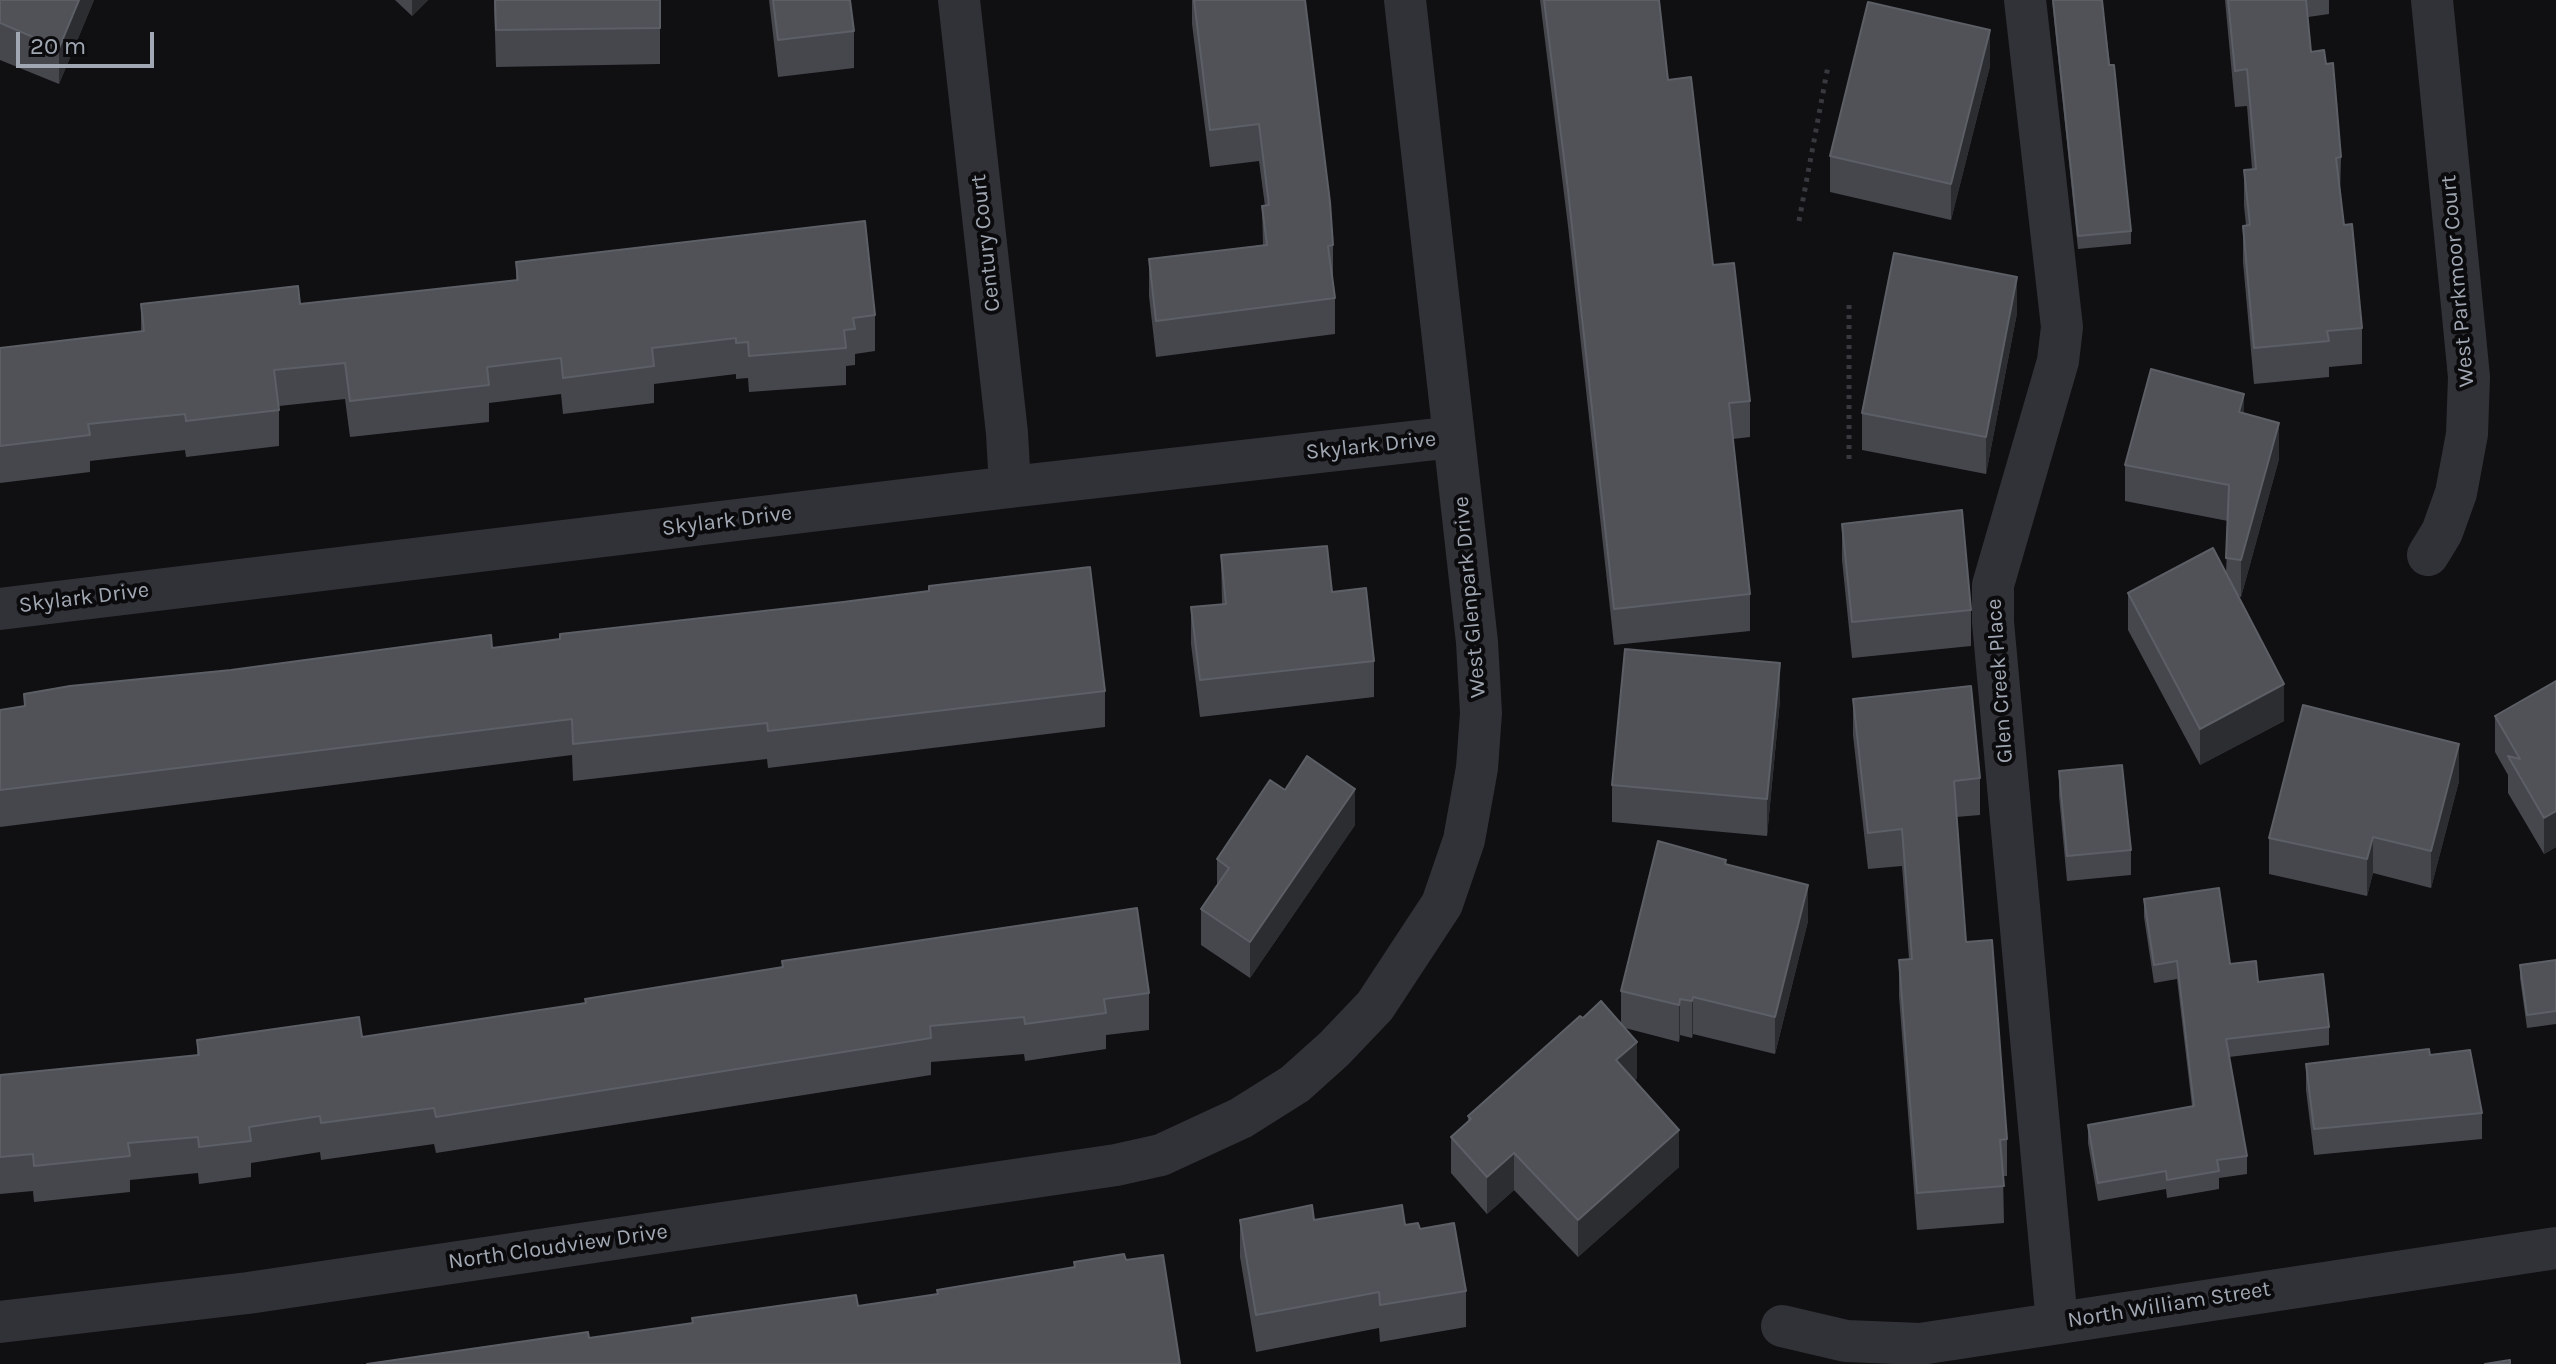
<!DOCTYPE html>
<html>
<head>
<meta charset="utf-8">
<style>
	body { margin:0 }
	#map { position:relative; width:2556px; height:1364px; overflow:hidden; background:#101012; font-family:Karla,sans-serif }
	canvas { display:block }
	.scale { position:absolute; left:16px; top:32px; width:138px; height:36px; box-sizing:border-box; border:4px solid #a1a8b3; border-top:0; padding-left:10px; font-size:24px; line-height:28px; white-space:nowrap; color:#a1a8b3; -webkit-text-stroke:6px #0b0b0d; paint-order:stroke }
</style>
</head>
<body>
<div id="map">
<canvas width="2556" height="1364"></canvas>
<div class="scale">20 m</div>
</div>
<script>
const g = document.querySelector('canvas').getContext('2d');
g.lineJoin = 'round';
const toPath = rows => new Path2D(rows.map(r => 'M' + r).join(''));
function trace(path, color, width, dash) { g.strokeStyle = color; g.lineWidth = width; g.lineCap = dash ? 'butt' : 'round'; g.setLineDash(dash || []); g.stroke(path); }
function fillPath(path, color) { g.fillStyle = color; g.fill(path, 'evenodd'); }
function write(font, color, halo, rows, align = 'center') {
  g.font = font + ' Karla,sans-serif'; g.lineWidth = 8; g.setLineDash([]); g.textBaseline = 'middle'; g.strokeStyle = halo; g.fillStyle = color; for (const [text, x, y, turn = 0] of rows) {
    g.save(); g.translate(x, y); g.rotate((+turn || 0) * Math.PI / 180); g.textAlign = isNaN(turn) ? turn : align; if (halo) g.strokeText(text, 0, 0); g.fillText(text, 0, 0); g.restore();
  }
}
trace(toPath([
	[1799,221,1828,66],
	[1849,459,1849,303]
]), '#37393e', 5, [4, 6]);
trace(toPath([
	[959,0,1007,433,1010,487],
	[2025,0,2062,327,2058,361,1993,585,1993,622,2057,1323],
	[2428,555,2442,532,2456,493,2467,434,2469,377,2432,0],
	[0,609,1010,487,1454,437],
	[0,1322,248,1293,1116,1165,1161,1155,1241,1118,1295,1084,1334,1049,1375,1006,1442,904,1464,840,1477,768,1481,713,1477,642,1405,0],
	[1782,1326,1846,1341,1920,1344,2556,1248]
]), '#313237', 42);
fillPath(toPath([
	[0,0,94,0,59,84,0,60],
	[395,0,428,0,412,16],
	[494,0,660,0,660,64,496,67],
	[769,0,850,0,854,31,854,68,778,77],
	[1192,0,1305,0,1333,245,1333,282,1335,298,1335,334,1156,357,1149,296,1149,259,1263,245,1262,206,1265,206,1259,161,1210,167,1192,24],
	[1540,0,1659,0,1668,80,1713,265,1750,401,1750,437,1733,439,1750,594,1750,631,1614,645,1568,226],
	[2052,0,2102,0,2131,231,2131,244,2078,249],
	[2225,0,2329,0,2329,14,2308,17,2311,52,2341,157,2340,194,2344,225,2362,328,2362,364,2329,367,2329,377,2254,384,2243,262,2243,226,2246,225,2244,206,2244,170,2252,169,2247,106,2235,107],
	[1990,66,1951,220,1830,192,1830,156],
	[516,262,875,315,875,351,855,354,855,365,846,366,846,385,749,392,748,378,736,379,736,374,654,384,654,403,563,414,561,394,489,403,489,422,350,437,345,399,279,406,279,446,186,457,185,450,90,461,90,472,0,483,0,348,141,331,141,304,300,304,516,280],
	[2017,313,1986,474,1862,450,1862,413],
	[2244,413,2279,459,2241,597,2238,596,2284,721,2200,765,2128,630,2128,593,2226,574,2228,521,2125,501,2125,465],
	[1842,524,1971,610,1971,646,1852,658,1842,560],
	[1221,555,1332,592,1374,661,1374,697,1200,717,1191,644,1191,607,1222,604],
	[492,648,1105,691,1105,727,768,768,767,759,573,781,572,755,0,827,0,710,24,706,24,694],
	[2556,681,2556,847,2544,854,2508,793,2508,775,2495,752,2495,716],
	[1853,699,1980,778,1980,815,1956,817,1966,942,2007,1139,2007,1176,2003,1176,2004,1223,1917,1230,1899,996,1899,960,1909,959,1902,866,1868,869,1853,735],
	[1780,700,1767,836,1612,822,1612,785],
	[2059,771,2131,850,2131,875,2067,881,2059,796],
	[2459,781,2431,888,2373,873,2367,896,2269,874,2269,838],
	[1285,790,1355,825,1250,978,1201,945,1201,909,1217,886,1217,859],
	[1726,865,1808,921,1775,1054,1693,1034,1692,1038,1680,1035,1679,1042,1625,1028,1637,1078,1634,1081,1679,1167,1578,1257,1514,1190,1487,1214,1451,1173,1451,1137,1468,1121,1468,1116,1583,1018,1621,1023,1621,991],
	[2144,899,2230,964,2329,1027,2329,1045,2229,1057,2247,1156,2247,1174,2219,1178,2219,1189,2167,1198,2166,1189,2098,1201,2088,1143,2088,1125,2192,1106,2177,979,2154,983,2144,917],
	[2556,960,2556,1024,2527,1028,2520,978,2520,965],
	[782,961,1149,993,1149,1030,1106,1035,1106,1049,1025,1061,1024,1054,931,1062,931,1075,436,1153,434,1144,321,1160,320,1152,251,1163,251,1177,199,1184,198,1173,130,1180,130,1192,34,1202,33,1191,0,1194,0,1075,197,1056,197,1040,362,1037,585,1004,585,999,782,968],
	[2430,1055,2482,1113,2482,1139,2314,1155,2306,1090,2306,1064],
	[1240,1220,1314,1220,1405,1225,1420,1229,1466,1291,1466,1327,1380,1342,1379,1328,1256,1352,1240,1257]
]), '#46474d');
fillPath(toPath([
	[79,0,94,0,59,84,59,48],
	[412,0,428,0,412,16],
	[1990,30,1990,66,1951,220,1951,184],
	[2017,277,2017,313,1986,474,1986,437],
	[2244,394,2244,431,2239,412],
	[2279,423,2279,459,2241,597,2241,560],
	[1780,663,1780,700,1767,836,1767,799],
	[2284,684,2284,721,2200,765,2200,729],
	[2459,744,2459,781,2431,888,2431,851],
	[1355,789,1355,825,1250,978,1250,942],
	[2556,811,2556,847,2544,854,2544,818],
	[2373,837,2373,873,2367,896,2367,859],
	[1808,885,1808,921,1775,1054,1775,1017],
	[1693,997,1693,1034,1692,1038,1692,1001],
	[1680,999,1680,1035,1679,1042,1679,1005],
	[1637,1042,1637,1078,1616,1097,1616,1060],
	[1679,1130,1679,1167,1578,1257,1578,1220],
	[1514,1153,1514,1190,1487,1214,1487,1177]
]), '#2c2d31');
const building = toPath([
	[0,0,79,0,59,48,0,23,0,0],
	[495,0,660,0,660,28,496,30,495,0],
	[773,0,850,0,854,31,778,40,773,0],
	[1194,0,1305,0,1330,202,1333,245,1328,246,1335,298,1156,321,1149,259,1267,245,1262,206,1269,205,1259,124,1210,130,1194,0],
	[1544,0,1659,0,1668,80,1691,77,1713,265,1734,263,1750,401,1729,403,1750,594,1614,609,1568,190,1544,0],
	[2053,0,2102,0,2109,65,2114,65,2131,231,2078,236,2053,0],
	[2228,0,2306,0,2311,52,2324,50,2326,64,2333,63,2341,157,2336,158,2344,225,2352,224,2362,328,2327,331,2329,341,2254,348,2243,226,2250,225,2244,170,2256,169,2247,69,2235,71,2228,0],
	[1868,2,1990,30,1951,184,1830,156,1868,2],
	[865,221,875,315,853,318,855,329,844,330,846,348,749,356,748,342,736,343,736,338,652,348,654,366,563,378,561,358,487,367,489,385,350,401,345,363,274,370,279,410,186,421,185,414,88,424,90,435,0,446,0,348,144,331,141,304,298,286,300,304,518,280,516,262,865,221],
	[1894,253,2017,277,1986,437,1862,413,1894,253],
	[2151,369,2244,394,2239,412,2279,423,2241,560,2226,558,2229,485,2125,465,2151,369],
	[1962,510,1971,610,1852,622,1842,524,1962,510],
	[1327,546,1332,592,1366,588,1374,661,1200,680,1191,607,1226,604,1221,555,1327,546],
	[2213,548,2284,684,2200,729,2128,593,2213,548],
	[1090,567,1105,691,768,731,767,723,573,744,572,719,0,790,0,710,25,706,24,694,70,686,231,670,491,635,492,648,560,639,560,634,843,602,929,591,929,586,1090,567],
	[1625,649,1780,663,1767,799,1612,785,1625,649],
	[2556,681,2556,811,2544,818,2508,756,2520,759,2495,716,2556,681],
	[1971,686,1980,778,1954,781,1966,942,1992,940,2007,1139,2000,1140,2004,1186,1917,1193,1899,960,1912,959,1902,829,1868,833,1853,699,1971,686],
	[2303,705,2459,744,2431,851,2373,837,2367,859,2269,838,2303,705],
	[1307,756,1355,789,1250,942,1201,909,1229,868,1217,859,1270,780,1285,790,1307,756],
	[2122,765,2131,850,2067,856,2059,771,2122,765],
	[1658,841,1726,860,1725,864,1808,885,1775,1017,1693,997,1692,1001,1680,999,1679,1005,1621,991,1658,841],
	[2219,888,2230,964,2256,961,2258,982,2323,974,2329,1027,2226,1039,2247,1156,2217,1160,2219,1171,2167,1180,2166,1171,2098,1183,2088,1125,2194,1106,2177,961,2154,965,2144,899,2219,888],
	[1137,908,1149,993,1104,999,1106,1013,1025,1024,1024,1017,930,1026,931,1038,436,1117,434,1108,321,1123,320,1116,249,1127,251,1141,199,1147,198,1137,128,1143,130,1156,34,1166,33,1154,0,1157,0,1075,199,1055,197,1040,359,1017,362,1037,586,1003,585,999,783,967,782,961,1137,908],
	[2556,960,2556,1011,2527,1015,2520,965,2556,960],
	[1601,1001,1637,1042,1616,1060,1679,1130,1578,1220,1514,1153,1487,1177,1451,1137,1471,1119,1468,1116,1580,1016,1583,1018,1601,1001],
	[2429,1049,2430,1055,2470,1050,2482,1113,2314,1129,2306,1064,2429,1049],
	[1312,1205,1314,1220,1402,1205,1405,1225,1418,1223,1420,1229,1454,1223,1466,1291,1380,1305,1379,1292,1256,1315,1240,1220,1312,1205],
	[1124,1254,1126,1260,1163,1255,1180,1364,367,1364,588,1332,589,1338,693,1323,692,1318,856,1295,858,1306,938,1294,937,1290,1075,1267,1074,1262,1124,1254],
	[2510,1360,2510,1364,2485,1364,2510,1360]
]);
fillPath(building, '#505258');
trace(building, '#5c5f66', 2);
write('22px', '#a1a8b3', '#0b0b0d', [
	["Century Court",986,243,-96],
	["West Parkmoor Court",2458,281,-95],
	["Skylark Drive",1371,446,-6],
	["Skylark Drive",727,521,-7],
	["West Glenpark Drive",1470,597,-95],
	["Skylark Drive",84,598,-7],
	["Glen Creek Place",2000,681,-94],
	["North Cloudview Drive",558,1247,-8],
	["North William Street",2169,1305,-9]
]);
</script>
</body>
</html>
